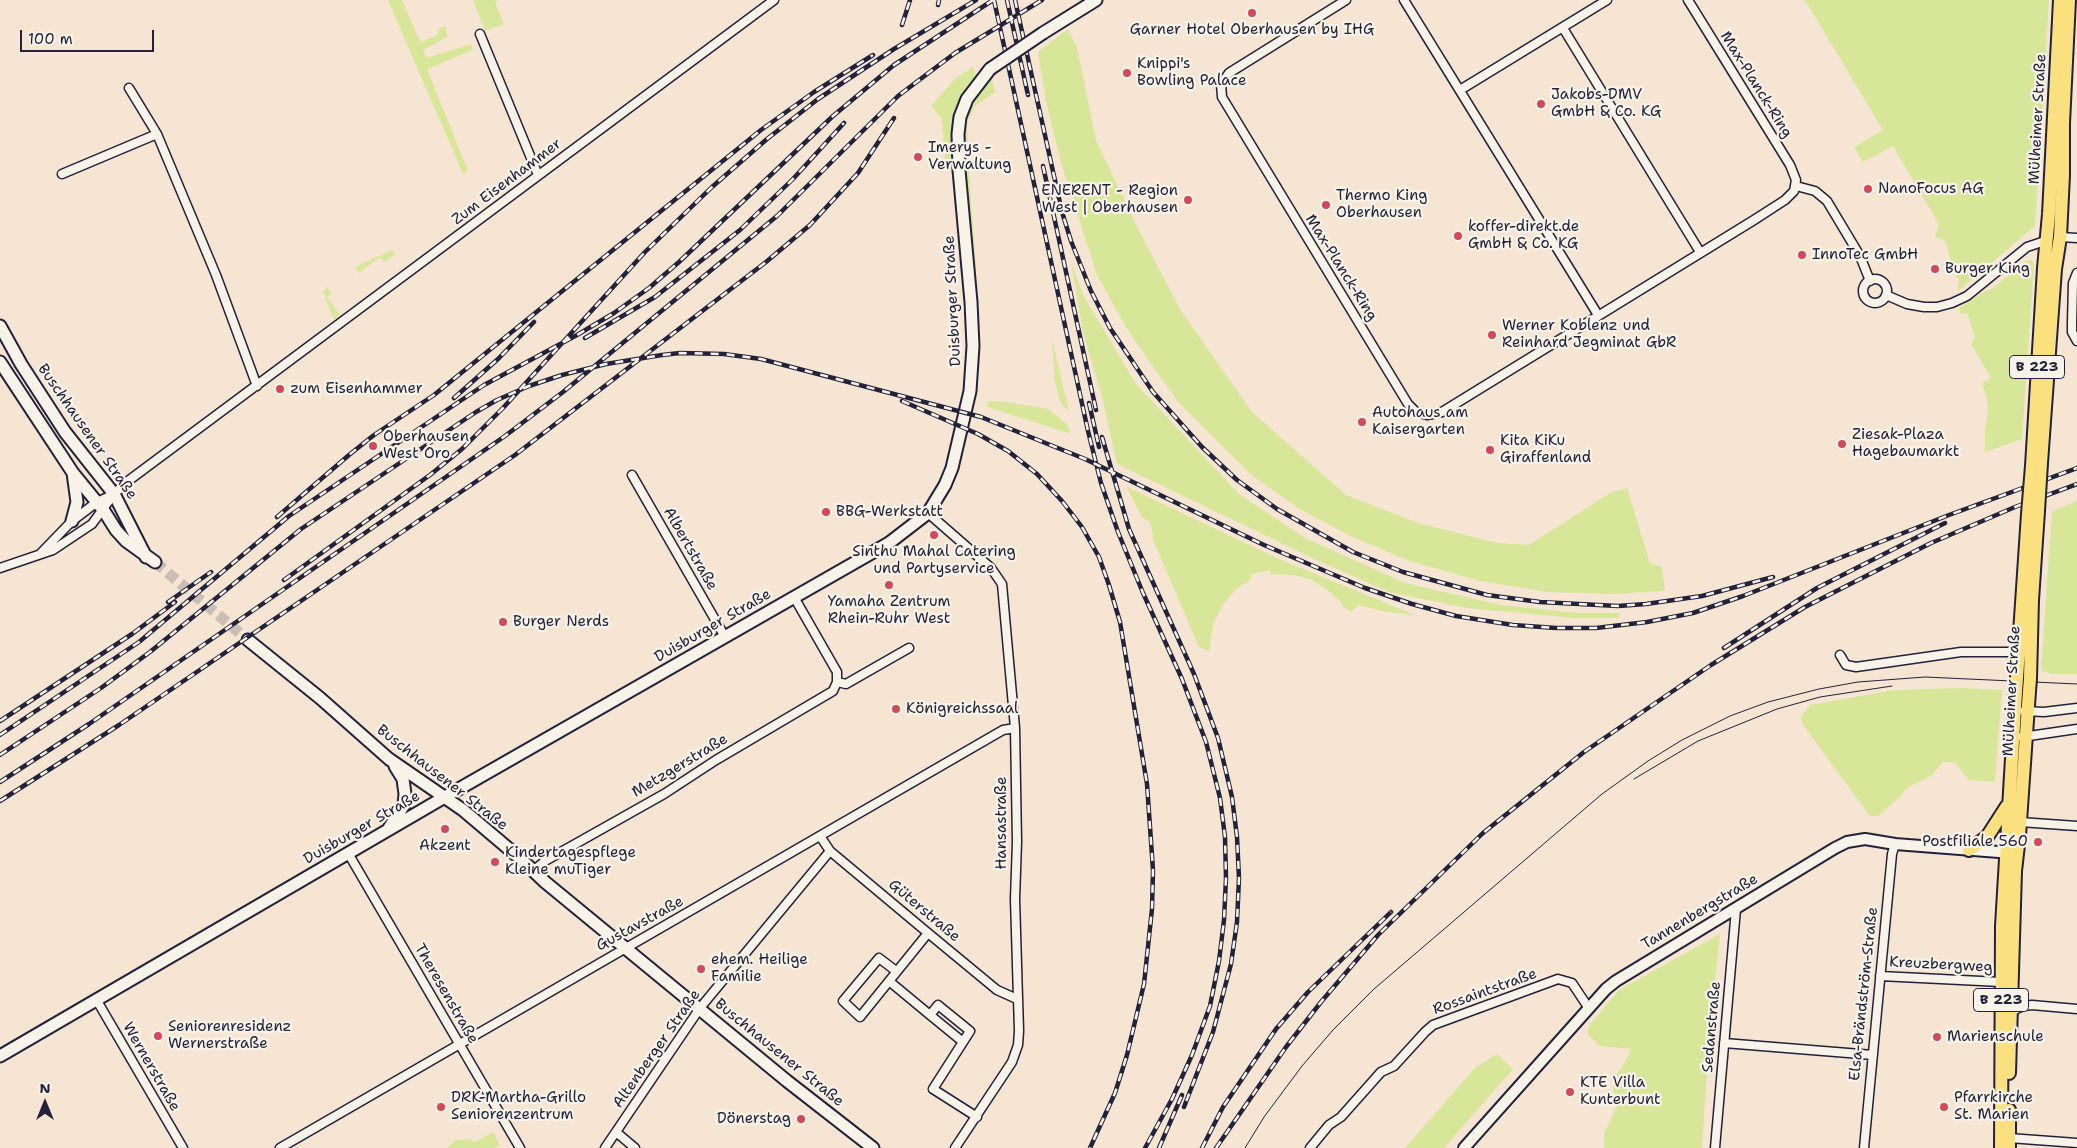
<!DOCTYPE html>
<html>
<head>
<meta charset="utf-8">
<style>
	body { margin:0 }
	#map { position:relative; width:2077px; height:1148px; overflow:hidden; background:#f5e5d2; font-family:"Shantell Sans",sans-serif }
	canvas { display:block }
	.north { position:absolute; left:20px; top:1078px; width:50px; height:50px; -webkit-text-stroke:4px #f7f3e8; paint-order:stroke; rotate:0deg; font-size:14px; font-weight:700; line-height:20px; text-align:center; color:#22223b }
	.north::after { content:''; display:block; margin:auto; width:18px; height:22px; background:#22223b; clip-path:polygon(50% 0,100% 100%,50% 72%,0 100%) }
	.scale { position:absolute; left:20px; top:30px; width:134px; height:22px; box-sizing:border-box; border:2px solid #22223b; border-top:0; padding-left:6px; font-size:15px; line-height:18px; white-space:nowrap; color:#22223b; -webkit-text-stroke:4px #f7f3e8; paint-order:stroke }
</style>
</head>
<body>
<div id="map">
<canvas width="2077" height="1148"></canvas>
<div class="north">N</div>
<div class="scale">100 m</div>
</div>
<script>
const g = document.querySelector('canvas').getContext('2d');
g.lineJoin = 'round';
function fillPath(path, color) { g.fillStyle = color; g.fill(path, 'evenodd'); }
const toPath = rows => new Path2D(rows.map(r => 'M' + r).join(''));
function trace(path, color, width, dash) { g.strokeStyle = color; g.lineWidth = width; g.lineCap = dash ? 'butt' : 'round'; g.setLineDash(dash || []); g.stroke(path); }
function write(font, color, halo, rows, align = 'center') {
  g.font = font + ' "Shantell Sans",sans-serif'; g.lineWidth = 4.5; g.setLineDash([]); g.textBaseline = 'middle'; g.strokeStyle = halo; g.fillStyle = color; for (const [text, x, y, turn = 0] of rows) {
    g.save(); g.translate(x, y); g.rotate((+turn || 0) * Math.PI / 180); g.textAlign = isNaN(turn) ? turn : align; if (halo) g.strokeText(text, 0, 0); g.fillText(text, 0, 0); g.restore();
  }
}
fillPath(toPath([
	[388,0,402,0,420,42,437,36,439,28,446,26,447,37,423,50,427,58,471,44,473,50,427,69,468,171,463,174],
	[473,0,499,0,495,2,504,24,485,31],
	[1805,0,2049,0,2035,226,1958,291,1959,280,1954,274,1946,243,1944,240,1935,237,1939,224,1893,146,1863,162,1854,147,1883,130],
	[1068,29,1077,48,1096,140,1138,229,1181,311,1252,412,1346,495,1418,523,1497,543,1529,545,1610,493,1627,488,1650,563,1662,567,1665,591,1613,594,1548,592,1480,581,1410,561,1350,536,1298,508,1253,476,1231,455,1178,402,1127,329,1097,275,1061,163,1046,101,1038,52],
	[973,67,977,77,989,67,995,92,975,106,967,122,968,157,976,269,979,373,973,373,957,167,946,171,942,119,931,106,955,79],
	[392,250,395,254,384,262,380,257,359,273,355,267],
	[2031,260,2034,263,2022,439,1985,452,1985,428,1988,411,1987,398,1982,383,1991,378,1971,344,1975,337,1967,313,1961,314,1959,308,1984,292,1993,288,2026,261],
	[1071,262,1083,295,1136,384,1239,494,1305,538,1405,583,1501,605,1577,613,1619,613,1619,618,1574,618,1467,608,1389,592,1312,558,1117,464,1103,401,1083,332],
	[327,287,332,293,326,297,340,314,334,319,323,292],
	[1052,339,1069,412,1060,402,1055,382],
	[988,401,1006,402,1048,409,1067,424,1071,434,988,407],
	[1127,487,1279,559,1415,615,1387,612,1358,605,1351,612,1343,607,1339,600,1326,589,1310,579,1292,575,1271,574,1270,570,1260,572,1250,575,1252,579,1236,589,1223,605,1214,622,1210,641,1210,651,1199,647,1152,537,1153,534,1150,522,1142,518],
	[2077,501,2077,674,2052,674,2041,670,2052,511],
	[1960,688,2002,690,1995,782,1969,780,1954,762,1943,762,1932,775,1907,788,1900,797,1878,816,1870,816,1803,725,1801,717,1810,705,1894,690],
	[1720,934,1709,1039,1702,1148,1604,1148,1604,1134,1617,1106,1613,1089,1614,1079,1627,1059,1631,1049,1600,1046,1588,1035,1588,1027,1619,990],
	[1497,1054,1513,1069,1444,1148,1405,1148,1475,1068],
	[493,1132,500,1145,494,1148,447,1148,456,1140,468,1139,475,1142]
]), '#d8e699');
trace(toPath([
	[155,562,248,640]
]), '#cbbeb4', 11, [11, 5.5]);
const minor = toPath([
	[1346,0,1229,73,1221,84,1222,97,1408,404,1416,412,1427,415,1442,412,1754,220,1785,200,1794,191,1796,180,1790,165,1688,0],
	[1404,0,1598,315],
	[1563,28,1700,252],
	[480,34,538,175],
	[129,88,157,134],
	[1460,90,1607,0],
	[62,174,157,134,216,275,257,386],
	[1796,186,1815,191,1827,201,1860,256,1870,281],
	[2060,237,2077,238],
	[2077,273,2073,283,2072,323,2072,332,2077,341],
	'1863 291a12 12 0 1 1 24 0a12 12 0 1 1-24 0Z',
	[1886,295,1907,304,1924,307,1937,307,1952,303,1967,296,2027,247,2048,240],
	[632,475,725,637],
	[928,513,991,568,1002,584,1015,728,1017,842,1015,899,1019,1031,1018,1045,1012,1062,955,1148],
	[41,553,72,521,97,502,114,494],
	[0,568,53,550,92,524,114,494,128,481,774,0],
	[1840,655,1846,665,1856,667,1961,652,2019,652],
	[837,682,846,684,909,648],
	[2024,711,2044,712,2077,708],
	[2022,737,2077,729],
	[2020,822,2077,826],
	[820,836,830,851,928,933,997,990,1017,999],
	[348,853,520,1148],
	[534,870,545,861,664,794,716,760,833,691,837,682,837,672,794,597],
	[896,971,879,958,843,1001,860,1017,928,933],
	[1880,976,2001,982],
	[889,981,930,1015,938,1005,970,1031,963,1042,930,1015],
	[96,999,183,1148],
	[2010,1012,2023,1006,2032,1005,2077,1009],
	[963,1042,933,1089,977,1117],
	[1724,1043,1873,1055],
	[616,1132,635,1148],
	[2009,1138,2077,1143],
	[280,1148,1003,730,1015,728],
	[605,1148,700,1008,830,851],
	[1310,1148,1329,1125,1341,1117,1381,1072,1394,1066,1425,1032,1433,1025,1558,979,1572,983,1588,1007],
	[1715,1148,1736,909],
	[1864,1148,1892,854,1895,844]
]);
const tertiary = toPath([
	[1464,1148,1606,989,1616,981,1835,848,1847,842,1865,839,1895,844,2012,853]
]);
const secondary = toPath([
	[1043,33,1096,0],
	[0,326,21,364,65,432,114,494,146,557],
	[0,362,73,473,104,511,116,530,126,541,155,562],
	[72,521,77,502,73,473],
	[248,640,320,698,389,759,463,810,522,860,545,882,787,1081,873,1148],
	[389,828,404,805,405,794,403,779,395,766],
	[0,1056,443,798,889,543,928,513,945,485,952,468,970,391,973,346,971,302,959,170,958,134,960,117,967,99,990,69]
]);
const primary = toPath([
	[2041,463,2055,269,2060,237,2063,175,2063,123,2069,0],
	[2032,466,2044,268,2049,214,2060,0],
	[2017,678,2028,514],
	[2030,679,2032,600,2038,511],
	[1969,850,1987,837,2007,806],
	[2009,1073,2015,871,2019,836,2029,691],
	[2009,1110,2009,1148],
	[2001,1148,2002,926,2016,691]
]);
trace(minor, '#22223b', 11);
trace(tertiary, '#22223b', 14);
trace(secondary, '#22223b', 15);
trace(primary, '#22223b', 16);
trace(minor, '#f7f3e8', 8);
trace(tertiary, '#f7f3e8', 10);
trace(secondary, '#f7f3e8', 11);
trace(primary, '#fbe080', 12);
trace(toPath([
	[1634,779,1698,741,1777,709,1820,697,1892,686],
	[1245,1148,1264,1117,1302,1066,1333,1030,1374,989,1602,794,1648,761,1682,740,1730,716,1768,702,1819,689,1858,682,1925,677,2077,684]
]), '#22223b', 1);
const rail = toPath([
	[994,0,1088,431,1101,483,1118,532,1143,593,1182,679,1206,742,1220,798,1225,837,1226,878,1224,920,1219,961,1210,1006,1192,1055,1172,1099,1145,1148],
	[1007,0,1028,95],
	[1015,0,1062,212,1071,241,1091,291,1110,328,1153,392,1202,447,1237,480,1277,509,1353,552,1403,572,1487,595,1540,602,1618,606,1646,604,1702,596,1773,577],
	[938,5,939,0],
	[902,25,910,0],
	[1043,166,1096,410],
	[585,338,655,297,740,230,793,179,844,123],
	[454,398,498,359,534,322],
	[902,401,978,434,1008,451,1037,474,1062,501,1082,527,1099,557,1109,585,1120,622,1147,784,1153,870,1152,909,1144,984,1127,1055,1115,1093,1090,1148],
	[1089,403,1099,447],
	[1102,437,1129,529,1194,674,1218,738,1232,797,1237,837,1239,878,1237,922,1231,964,1213,1032,1184,1107],
	[277,517,349,455,374,435,434,395,761,130,814,92,873,55],
	[284,580,430,475,462,449,503,408,645,252,712,187,767,139,818,99,894,49,976,0],
	[168,602,211,572],
	[1724,648,1817,588,1945,523],
	[0,721,132,634,175,602],
	[0,735,139,642,289,516,484,385,577,335,614,313,649,288,679,262,833,116,894,65,993,0],
	[0,755,101,688,150,652,301,529,476,412,497,400,529,386,562,375,606,364,662,355,680,353,724,354,761,359,981,417,1085,459,1264,545,1365,588,1412,604,1456,616,1513,625,1556,628,1596,628,1647,622,1693,613,1743,596,1949,515,2077,468],
	[0,782,89,724,505,436,563,392,777,216,898,96,955,53,1042,0],
	[0,801,119,725,515,455,766,262,810,225,858,173,894,118],
	[1159,1148,1182,1095],
	[1202,1148,1223,1107,1276,1029,1308,992,1391,912],
	[1216,1148,1286,1047,1321,1002,1378,935,1483,833,1584,752,1711,665,1805,607,1931,543,2015,507,2077,484]
]);
trace(rail, '#22223b', 4.5);
trace(rail, '#f7f3e8', 2.5, [8]);
const secondaryBridge = toPath([
	[990,69,1043,33]
]);
const primaryBridge = toPath([
	[2038,511,2041,463],
	[2028,514,2032,466],
	[2016,691,2017,678],
	[2029,691,2030,679]
]);
trace(secondaryBridge, '#22223b', 15, []);
trace(primaryBridge, '#22223b', 16, []);
trace(secondaryBridge, '#f7f3e8', 11);
trace(primaryBridge, '#fbe080', 12);
for (const [x, y, r, color] of [
	[1252,13,5,"#d1495b"],
	[1127,73,5,"#d1495b"],
	[1541,104,5,"#d1495b"],
	[918,157,5,"#d1495b"],
	[1868,189,5,"#d1495b"],
	[1188,200,5,"#d1495b"],
	[1326,205,5,"#d1495b"],
	[1458,236,5,"#d1495b"],
	[1802,255,5,"#d1495b"],
	[1935,269,5,"#d1495b"],
	[1492,335,5,"#d1495b"],
	[280,389,5,"#d1495b"],
	[1362,422,5,"#d1495b"],
	[1842,444,5,"#d1495b"],
	[373,446,5,"#d1495b"],
	[1490,450,5,"#d1495b"],
	[826,512,5,"#d1495b"],
	[934,535,5,"#d1495b"],
	[889,585,5,"#d1495b"],
	[503,622,5,"#d1495b"],
	[896,709,5,"#d1495b"],
	[445,829,5,"#d1495b"],
	[2038,842,5,"#d1495b"],
	[495,862,5,"#d1495b"],
	[701,969,5,"#d1495b"],
	[158,1036,5,"#d1495b"],
	[1937,1037,5,"#d1495b"],
	[1570,1092,5,"#d1495b"],
	[441,1107,5,"#d1495b"],
	[1944,1107,5,"#d1495b"],
	[801,1119,5,"#d1495b"]
]) { const dot = new Path2D(); dot.arc(x, y, r, 0, 2 * Math.PI); g.fillStyle = color; g.fill(dot); trace(dot, '#f7f3e8', 2); }
for (const [x, y, w] of [
	[2037,367,55],
	[2001,1000,55]
]) { const box = new Path2D(); box.roundRect(x - w / 2, y - 11.5, w, 23, 4); g.fillStyle = '#f7f3e8'; g.fill(box); trace(box, '#22223b', 1); }
write('bold 14px', '#22223b', null, [
	["B 223",2037,367],
	["B 223",2001,1000]
]);
write('15px', '#22223b', '#f7f3e8', [
	["Garner Hotel Oberhausen by IHG",1252,30,"center"],
	["Knippi's",1137,64],
	["Bowling Palace",1137,81],
	["Jakobs-DMV",1551,95],
	["GmbH & Co. KG",1551,112],
	["Imerys -",928,148],
	["Verwaltung",928,165],
	["NanoFocus AG",1878,189],
	["ENERENT - Region",1178,191,"right"],
	["West | Oberhausen",1178,208,"right"],
	["Thermo King",1336,196],
	["Oberhausen",1336,213],
	["koffer-direkt.de",1468,227],
	["GmbH & Co. KG",1468,244],
	["InnoTec GmbH",1812,255],
	["Burger King",1945,269],
	["Werner Koblenz und",1502,326],
	["Reinhard Jegminat GbR",1502,343],
	["zum Eisenhammer",290,389],
	["Autohaus am",1372,413],
	["Kaisergarten",1372,430],
	["Ziesak-Plaza",1852,435],
	["Hagebaumarkt",1852,452],
	["Oberhausen",383,437],
	["West Oro",383,454],
	["Kita KiKu",1500,441],
	["Giraffenland",1500,458],
	["BBG-Werkstatt",836,512],
	["Sinthu Mahal Catering",934,552,"center"],
	["und Partyservice",934,569,"center"],
	["Yamaha Zentrum",889,602,"center"],
	["Rhein-Ruhr West",889,619,"center"],
	["Burger Nerds",513,622],
	["Königreichssaal",906,709],
	["Postfiliale 560",2028,842,"right"],
	["Akzent",445,846,"center"],
	["Kindertagespflege",505,853],
	["Kleine muTiger",505,870],
	["ehem. Heilige",711,960],
	["Familie",711,977],
	["Seniorenresidenz",168,1027],
	["Wernerstraße",168,1044],
	["Marienschule",1947,1037],
	["KTE Villa",1580,1083],
	["Kunterbunt",1580,1100],
	["DRK-Martha-Grillo",451,1098],
	["Seniorenzentrum",451,1115],
	["Pfarrkirche",1954,1098],
	["St. Marien",1954,1115],
	["Dönerstag",791,1119,"right"]
], 'left');
write('15px', '#22223b', '#f7f3e8', [
	["Max-Planck-Ring",1756,85,58],
	["Mülheimer Straße",2038,119,-87],
	["Zum Eisenhammer",507,182,-37],
	["Max-Planck-Ring",1341,268,58],
	["Duisburger Straße",953,301,-93],
	["Buschhausener Straße",87,432,55],
	["Albertstraße",690,549,60],
	["Duisburger Straße",713,626,-30],
	["Mülheimer Straße",2012,691,-87],
	["Metzgerstraße",680,766,-31],
	["Buschhausener Straße",442,778,38],
	["Hansastraße",1002,823,-90],
	["Duisburger Straße",362,828,-30],
	["Güterstraße",924,911,40],
	["Tannenbergstraße",1700,912,-31],
	["Gustavstraße",640,924,-29],
	["Kreuzbergweg",1941,965,3],
	["Rossaintstraße",1485,992,-20],
	["Theresenstraße",446,994,60],
	["Elsa-Brändström-Straße",1864,994,-84],
	["Sedanstraße",1712,1027,-85],
	["Altenberger Straße",657,1049,-55],
	["Buschhausener Straße",779,1053,39],
	["Wernerstraße",151,1067,60]
]);
</script>
</body>
</html>
